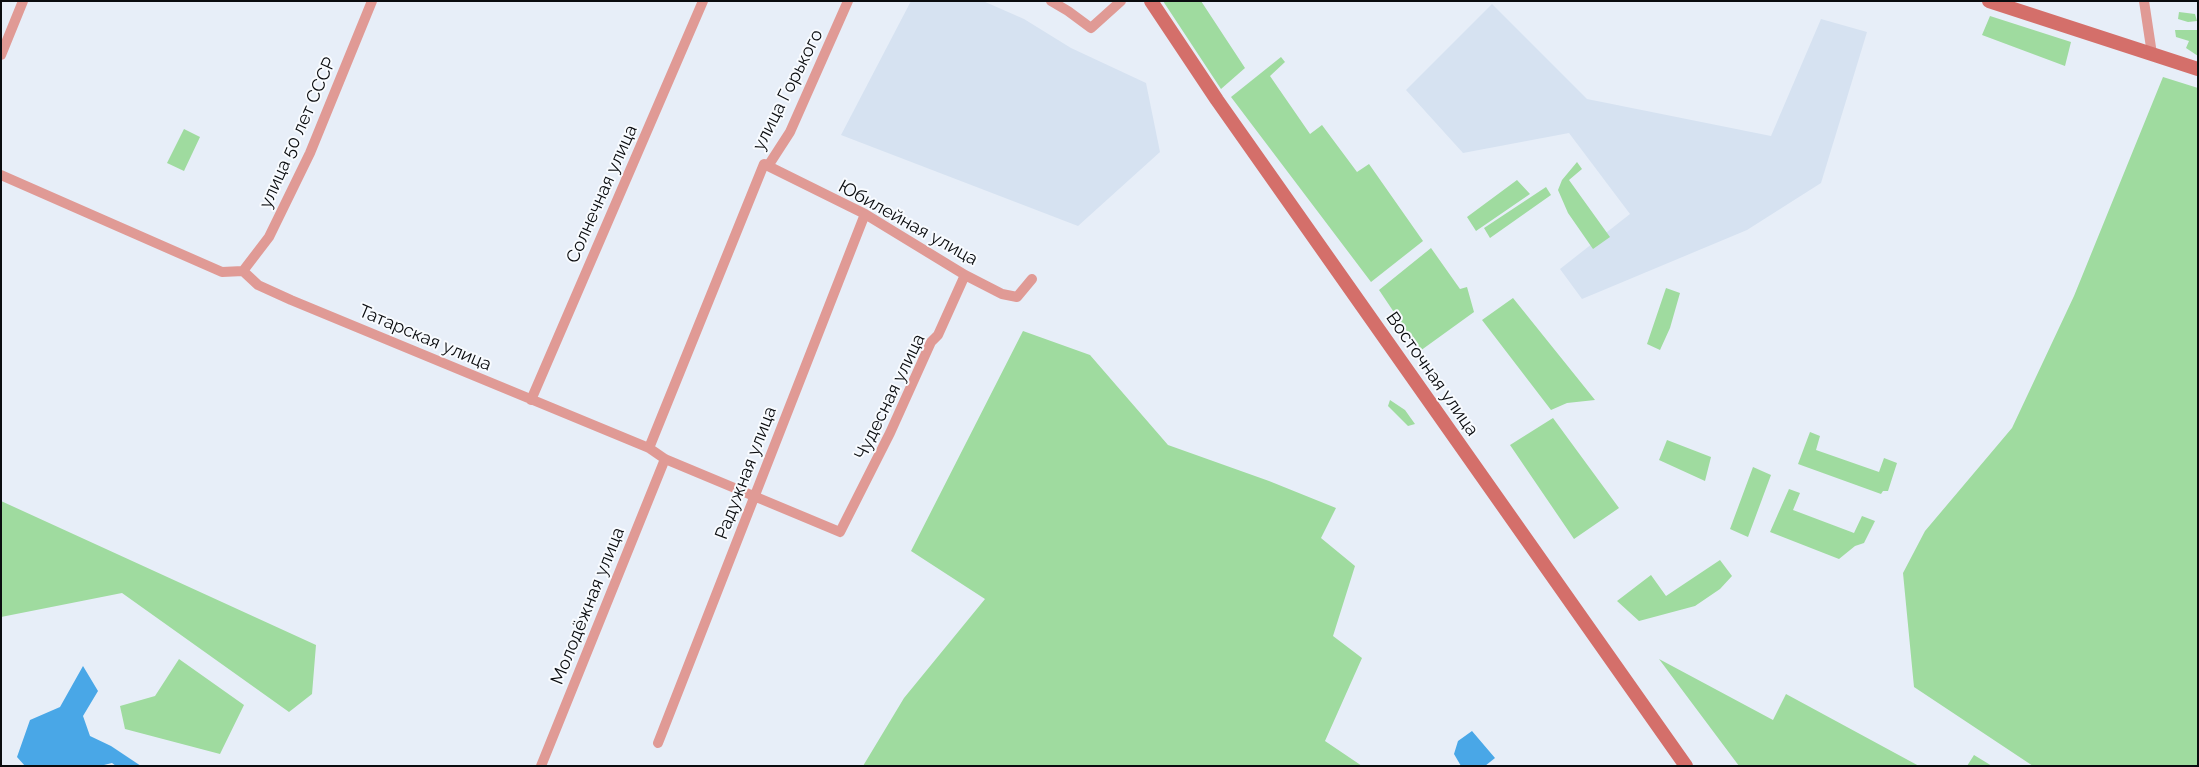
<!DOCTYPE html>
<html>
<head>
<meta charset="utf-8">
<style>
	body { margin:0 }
	#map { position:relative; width:2199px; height:767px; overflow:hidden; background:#e7eef8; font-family:Raleway,sans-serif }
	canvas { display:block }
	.frame { position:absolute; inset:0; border:2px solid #0a0c0f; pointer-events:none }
</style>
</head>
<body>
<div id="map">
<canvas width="2199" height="767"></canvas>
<div class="frame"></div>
</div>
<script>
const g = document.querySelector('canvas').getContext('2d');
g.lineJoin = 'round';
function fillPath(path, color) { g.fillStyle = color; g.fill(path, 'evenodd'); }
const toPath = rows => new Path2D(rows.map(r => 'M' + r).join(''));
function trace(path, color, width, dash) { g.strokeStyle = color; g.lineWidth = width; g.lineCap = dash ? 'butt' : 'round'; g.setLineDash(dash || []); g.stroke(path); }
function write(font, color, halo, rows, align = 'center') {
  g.font = font + ' Raleway,sans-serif'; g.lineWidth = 4; g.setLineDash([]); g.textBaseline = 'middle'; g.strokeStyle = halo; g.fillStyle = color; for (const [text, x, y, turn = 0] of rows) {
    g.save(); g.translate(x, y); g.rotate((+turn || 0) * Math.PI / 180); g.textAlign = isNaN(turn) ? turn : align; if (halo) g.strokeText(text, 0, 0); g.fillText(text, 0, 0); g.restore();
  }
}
fillPath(toPath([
	[911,1,983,1,1024,19,1071,48,1146,83,1160,152,1078,226,841,135],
	[1492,4,1587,99,1771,136,1821,19,1867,32,1821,183,1747,230,1582,299,1560,269,1630,214,1569,133,1463,153,1406,90]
]), '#d6e2f1');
fillPath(toPath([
	[1163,1,1201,1,1245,68,1221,89],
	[2179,12,2195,14,2197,21,2188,22,2178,19],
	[1990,16,2071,42,2065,66,1982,35],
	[2175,30,2198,30,2198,56,2186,48,2189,41,2176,37],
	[1281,57,1285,62,1270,76,1310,134,1322,125,1357,172,1369,164,1423,241,1371,282,1231,97],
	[2163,77,2198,88,2198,766,2033,766,1914,687,1903,573,1925,531,2012,428,2074,296],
	[184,129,200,137,184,171,167,163],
	[1577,162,1582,169,1569,180,1610,237,1593,249,1568,213,1558,190,1562,180],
	[1517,180,1530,194,1476,231,1467,217],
	[1546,187,1551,195,1490,238,1484,228],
	[1431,248,1460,289,1467,287,1474,312,1420,351,1379,290],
	[1666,288,1680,293,1670,328,1660,350,1647,344],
	[1513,298,1595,400,1567,403,1551,410,1482,320],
	[1023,331,1090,355,1168,445,1269,481,1336,508,1321,538,1355,566,1333,636,1362,658,1325,741,1362,766,863,766,904,698,985,599,911,551],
	[1390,400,1405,410,1415,424,1408,426,1388,406],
	[1553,418,1619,508,1574,539,1510,445],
	[1810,432,1820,436,1816,450,1879,472,1884,458,1897,463,1888,491,1883,491,1881,494,1798,464],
	[1667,440,1711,457,1705,481,1659,460],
	[1753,467,1771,475,1748,537,1730,529],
	[1789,489,1800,493,1793,510,1854,533,1862,516,1875,521,1864,543,1855,546,1839,559,1770,532],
	[1,501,316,645,312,694,289,712,122,593,1,617],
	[1720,560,1732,576,1720,589,1695,606,1639,621,1617,601,1651,575,1666,596],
	[179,659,244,705,220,754,125,729,120,706,155,696],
	[1659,659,1773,720,1786,694,1919,766,1739,766],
	[1974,755,1992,766,1967,766]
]), '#9fdb9f');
fillPath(toPath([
	[83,666,98,691,83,716,90,736,111,746,141,766,116,766,112,763,100,766,25,766,17,757,30,720,60,707],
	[1472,731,1495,758,1485,766,1461,766,1454,754,1458,741]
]), '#49a7e7');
trace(toPath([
	[1051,1,1068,11,1091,28,1121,1],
	[2144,1,2152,54],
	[1,55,23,1],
	[768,166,790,132,848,1],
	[1,175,222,272,243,271,258,285,291,300,649,448,665,459,840,532,890,433,931,342,938,335,965,275],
	[243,271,269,237,310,153,372,1],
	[531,400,703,1],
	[649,448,764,164,865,214,965,275,1002,294,1017,297,1032,279],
	[658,743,865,214],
	[541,766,665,459]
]), '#e09a95', 10);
trace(toPath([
	[1151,1,1217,100,1686,766],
	[1989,1,2198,69]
]), '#d46f6a', 14);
write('18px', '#0a0c0f', '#f8fbff', [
	["улица Горького",788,90,-63],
	["улица 50 лет СССР",298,133,-66],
	["Солнечная улица",602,194,-66],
	["Юбилейная улица",908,223,29],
	["Татарская улица",425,338,23],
	["Восточная улица",1432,374,55],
	["Чудесная улица",890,397,-64],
	["Радужная улица",746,473,-69],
	["Молодёжная улица",588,606,-68]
]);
</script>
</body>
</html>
